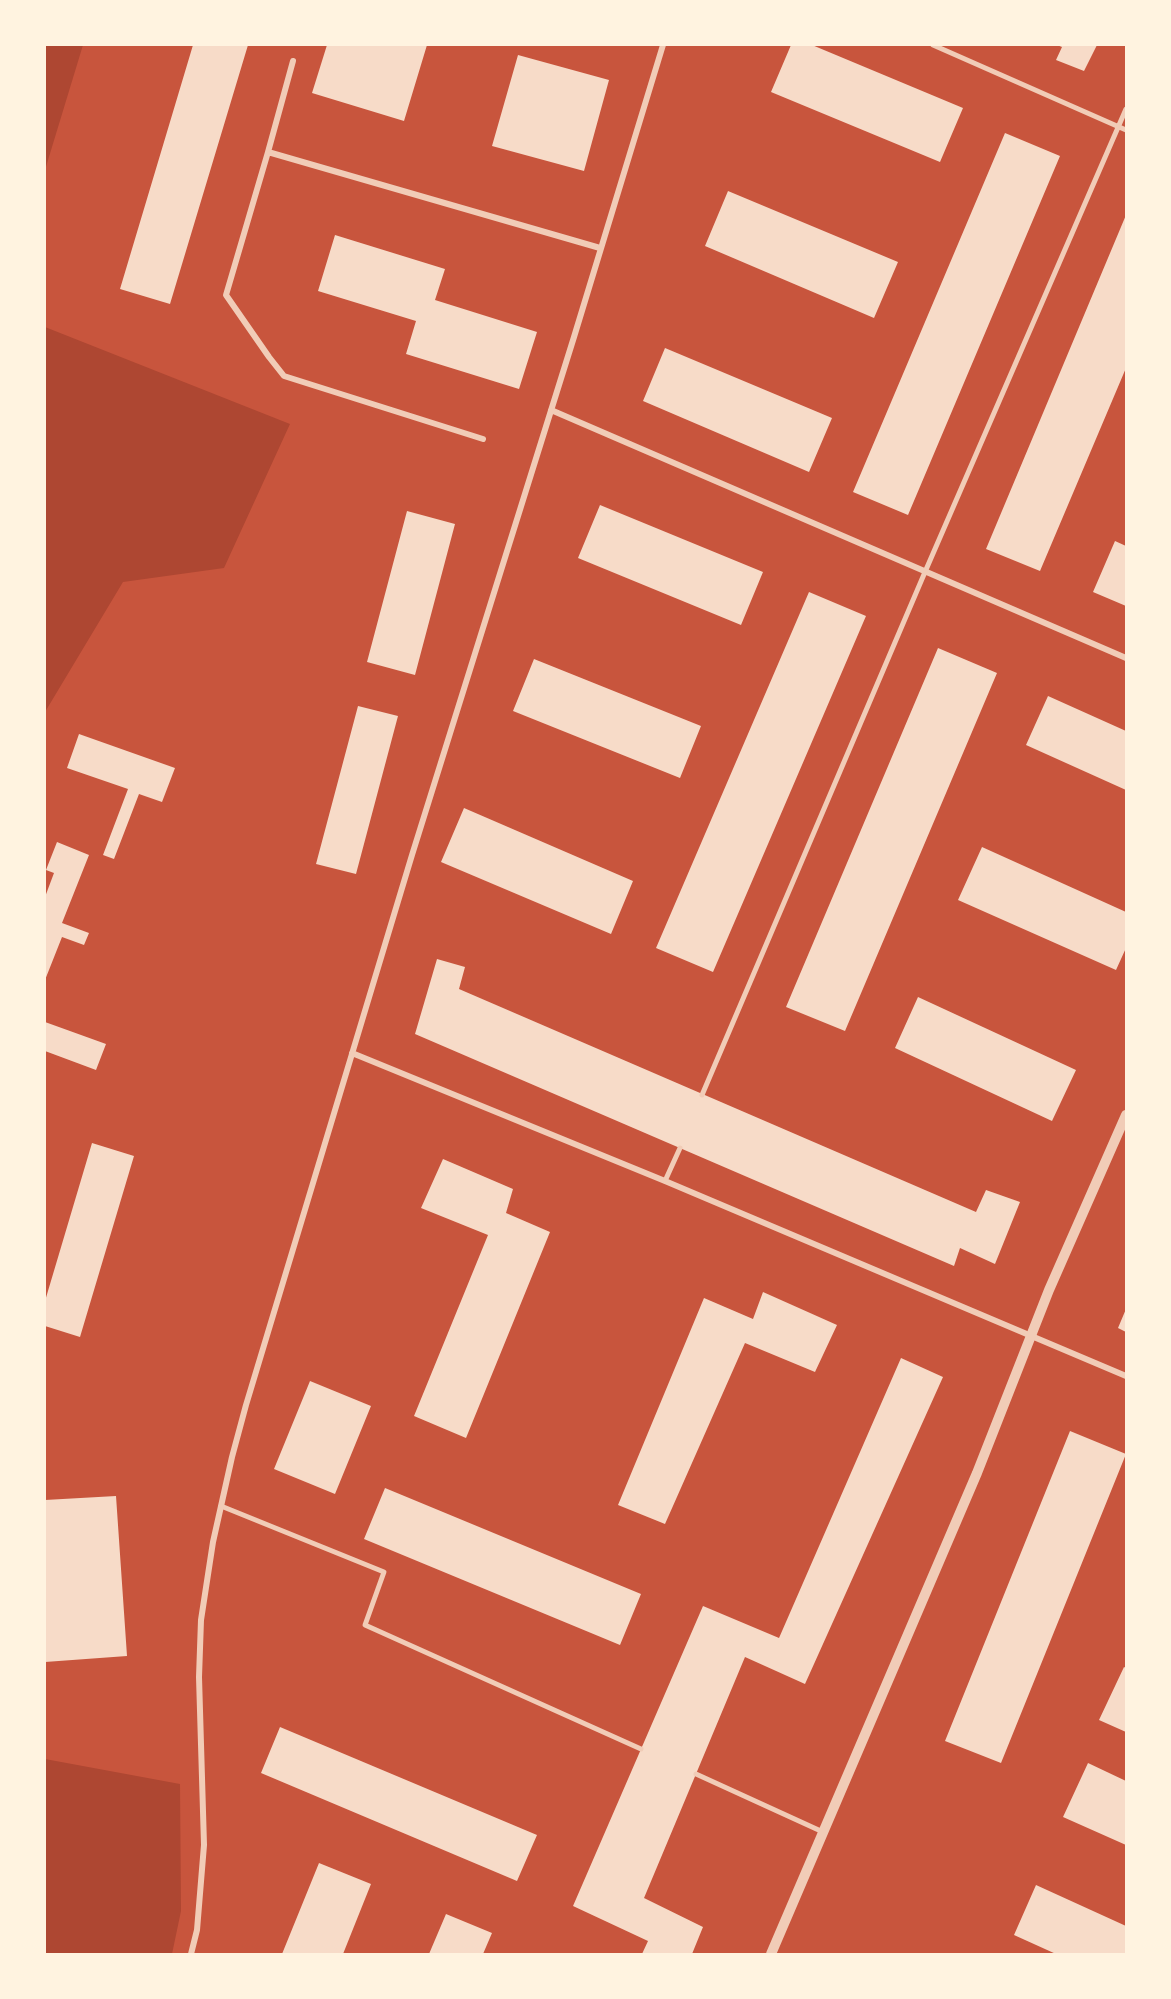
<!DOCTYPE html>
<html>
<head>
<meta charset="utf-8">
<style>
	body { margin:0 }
	#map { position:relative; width:1171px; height:1999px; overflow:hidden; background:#c8553d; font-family:Georgia,serif }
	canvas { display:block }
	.frame { position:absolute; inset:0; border:46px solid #fff3e0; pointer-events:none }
</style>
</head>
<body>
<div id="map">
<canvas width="1171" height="1999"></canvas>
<div class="frame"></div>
</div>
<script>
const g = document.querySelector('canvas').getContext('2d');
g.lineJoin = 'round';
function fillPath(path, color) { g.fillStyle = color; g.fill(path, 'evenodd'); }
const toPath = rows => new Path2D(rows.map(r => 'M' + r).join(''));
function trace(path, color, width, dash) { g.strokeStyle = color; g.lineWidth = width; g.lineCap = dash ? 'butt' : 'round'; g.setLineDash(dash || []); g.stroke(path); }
fillPath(toPath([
	[45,45,83,45,45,170],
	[45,327,290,424,224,568,123,582,45,712],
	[45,1759,180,1784,181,1911,172,1954,45,1954]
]), '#ae4732');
fillPath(toPath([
	[193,45,248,45,170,304,120,289],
	[327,45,427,45,404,121,312,93],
	[791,45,812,45,963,108,940,162,771,92],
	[1057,45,1097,45,1084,71,1056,60,1062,47],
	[518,55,609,80,584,171,492,146],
	[1005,133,1060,156,908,515,853,492],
	[728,191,898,262,874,318,705,246],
	[1126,215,1126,368,1040,571,986,549],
	[335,235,445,269,435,300,537,332,519,389,406,354,416,321,318,291],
	[665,348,832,418,809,472,643,401],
	[600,505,763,572,741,625,578,558],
	[407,511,455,524,415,675,367,662],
	[1115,541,1126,546,1126,606,1093,592],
	[809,592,866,616,713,972,656,948],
	[938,648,997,673,845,1031,786,1007],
	[534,659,701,726,680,778,513,711],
	[1048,696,1126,731,1126,790,1026,745],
	[358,706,398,716,356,874,316,864],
	[79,734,175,768,162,802,139,794,114,859,103,855,128,789,67,768],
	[464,808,633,881,611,934,441,862],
	[57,842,89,855,62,923,89,933,84,945,62,937,45,980,45,897,54,873,46,870],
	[982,847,1126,912,1126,948,1116,970,958,900],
	[437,959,465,967,459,989,976,1212,986,1190,1020,1202,995,1264,960,1248,954,1266,415,1034],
	[918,997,1076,1070,1052,1121,895,1048],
	[45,1022,106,1044,96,1070,45,1051],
	[92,1143,134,1156,80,1337,45,1326,45,1301],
	[443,1159,513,1189,506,1213,550,1232,466,1438,414,1416,488,1235,421,1208],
	[763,1292,837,1325,815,1372,745,1343,665,1524,618,1505,704,1298,753,1319],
	[1126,1309,1126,1332,1118,1328],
	[901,1358,943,1377,805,1684,745,1657,644,1898,703,1927,692,1954,642,1954,648,1941,573,1906,703,1606,779,1638],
	[310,1381,371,1406,335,1494,274,1469],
	[1070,1431,1126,1454,1001,1763,945,1741],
	[385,1488,641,1594,620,1645,364,1539],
	[116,1496,127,1656,45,1662,45,1500],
	[1124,1667,1126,1668,1126,1732,1099,1720],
	[280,1727,537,1835,517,1881,261,1773],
	[1088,1763,1126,1781,1126,1845,1063,1817],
	[319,1863,371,1884,343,1954,282,1954],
	[1036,1885,1126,1926,1126,1954,1056,1954,1014,1935],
	[446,1914,492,1933,483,1954,429,1954]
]), '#f7dbc8');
trace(toPath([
	[933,45,1126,130],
	[702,1095,925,572,1126,109],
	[665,1181,680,1148],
	[221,1506,384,1572,365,1625,641,1749],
	[696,1774,823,1832]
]), '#f1ccb7', 5);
trace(toPath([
	[268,152,293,61],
	[551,410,1126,658],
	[483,439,284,376,269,357,226,295,268,152,600,248],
	[352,1053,665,1181,1126,1376],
	[191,1954,197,1930,204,1845,199,1677,201,1620,213,1542,232,1457,246,1405,412,855,574,337,663,45]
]), '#f1ccb7', 6);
trace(toPath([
	[771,1954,977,1473,1049,1290,1126,1115]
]), '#f1ccb7', 10);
</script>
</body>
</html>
